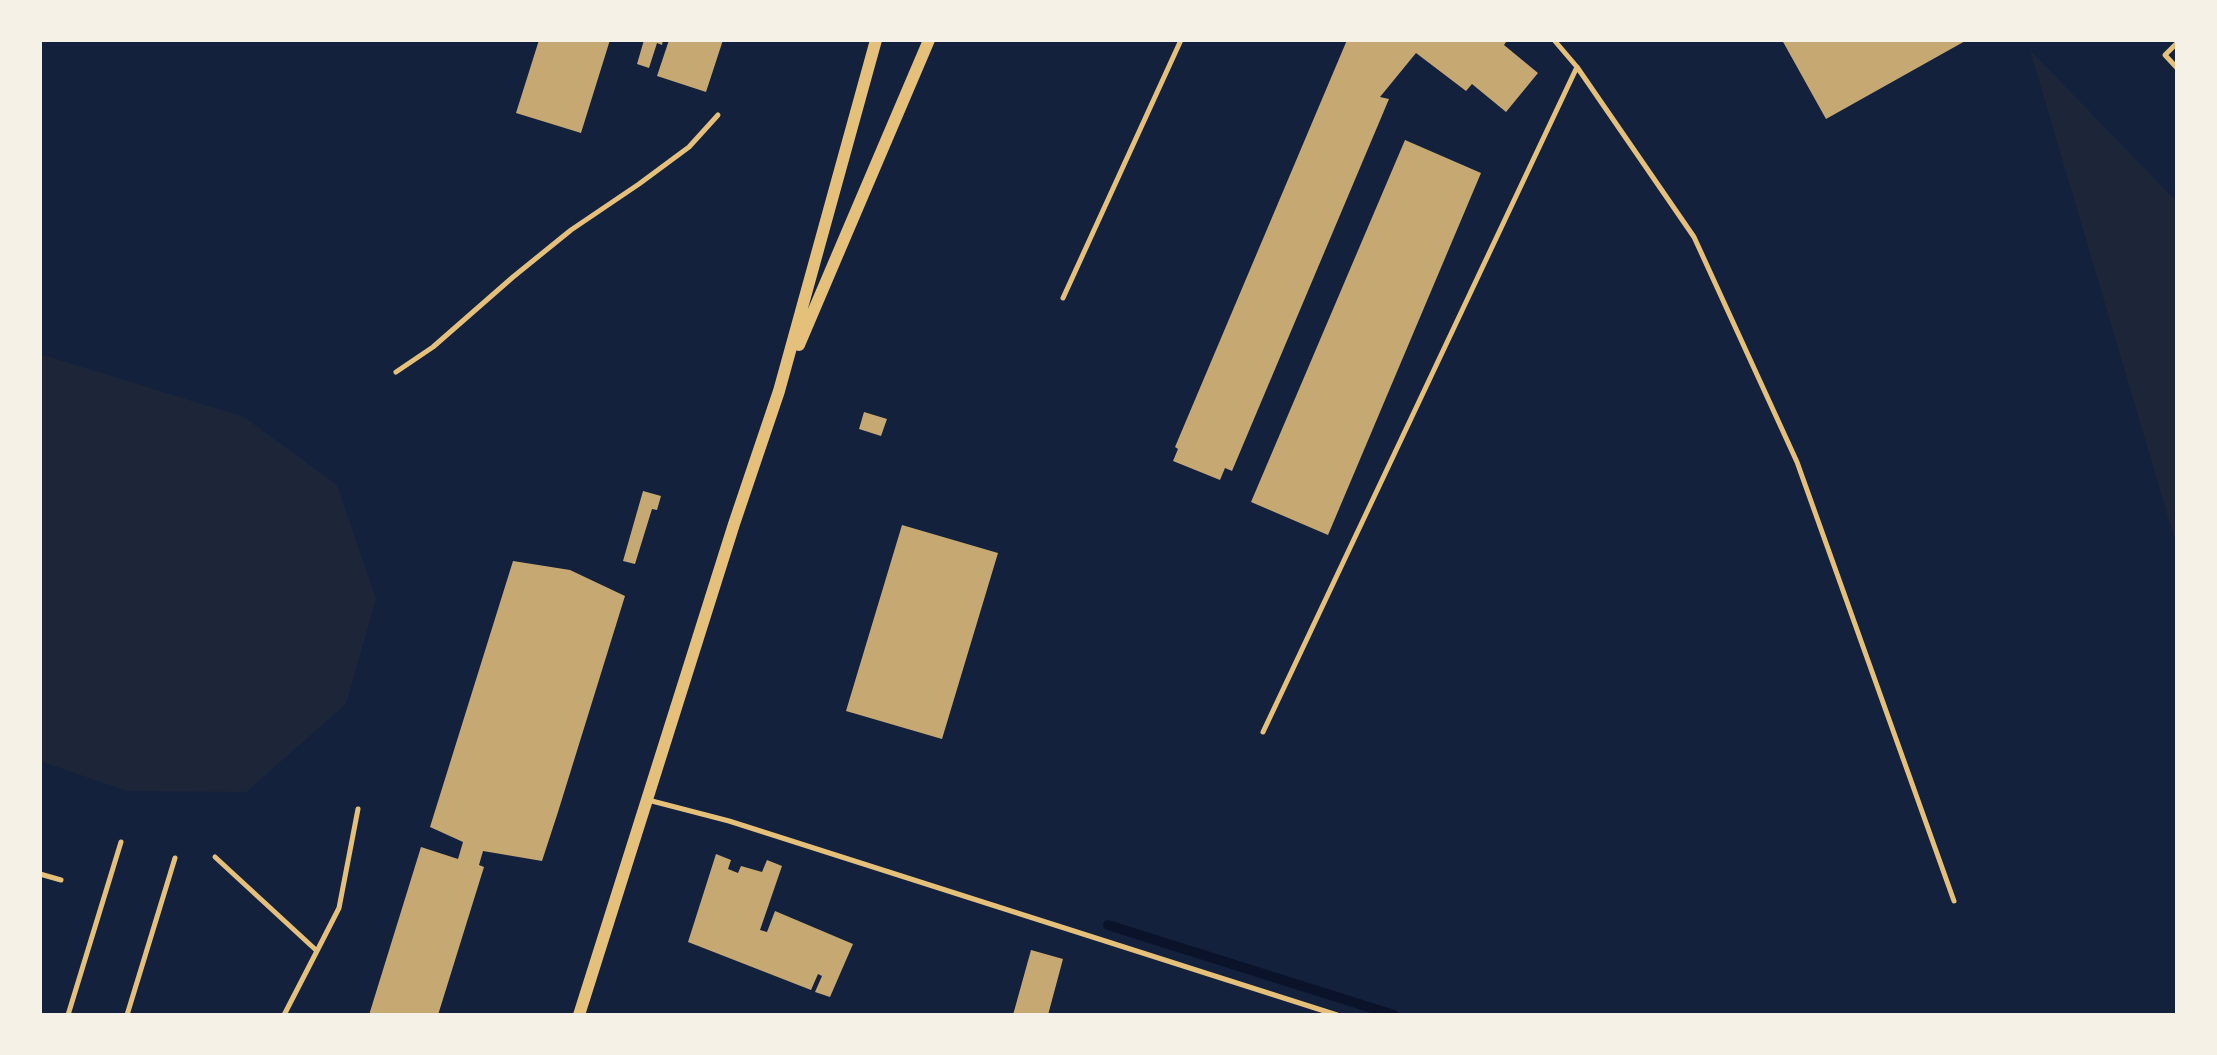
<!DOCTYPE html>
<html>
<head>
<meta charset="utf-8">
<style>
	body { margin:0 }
	#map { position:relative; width:2217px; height:1055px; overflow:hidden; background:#14213d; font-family:"IBM Plex Sans",sans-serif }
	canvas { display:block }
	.frame { position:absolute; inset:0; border:42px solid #f6f1e7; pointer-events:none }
</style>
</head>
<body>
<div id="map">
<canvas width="2217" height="1055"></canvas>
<div class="frame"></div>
</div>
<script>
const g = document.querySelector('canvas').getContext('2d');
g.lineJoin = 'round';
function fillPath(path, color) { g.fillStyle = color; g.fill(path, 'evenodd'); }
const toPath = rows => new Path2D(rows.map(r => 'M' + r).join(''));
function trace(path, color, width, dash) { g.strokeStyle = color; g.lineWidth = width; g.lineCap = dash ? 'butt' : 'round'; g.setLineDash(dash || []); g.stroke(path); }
fillPath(toPath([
	[2030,50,2177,202,2177,547],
	[40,354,244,417,337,485,376,599,346,704,246,792,127,791,40,761]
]), '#1d2539');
trace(toPath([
	[1108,925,1394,1015]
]), '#0b132b', 10);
fillPath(toPath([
	[539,40,610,40,581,133,516,113],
	[644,40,663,40,662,45,657,43,649,68,637,64],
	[669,40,723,40,706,92,657,76],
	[1347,40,1504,40,1506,42,1504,45,1538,73,1506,112,1472,84,1466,91,1416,53,1380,97,1389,99,1232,471,1225,468,1220,480,1173,461,1178,449,1175,447],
	[1782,40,1967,40,1826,119],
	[1405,140,1481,173,1328,535,1251,502],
	[864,412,887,419,881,436,859,429],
	[643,491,661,496,657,510,652,509,635,564,623,561],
	[902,525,998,553,942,739,846,711],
	[513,561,570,570,625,596,558,812,542,861,483,851,479,865,484,867,438,1015,369,1015,421,847,458,859,463,842,430,827],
	[716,854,731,860,728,869,738,873,741,866,762,872,767,860,782,866,760,930,767,932,775,911,853,944,830,997,815,992,822,976,818,974,811,990,688,942],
	[1031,950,1063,959,1048,1015,1013,1015]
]), '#c6a872');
trace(toPath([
	[1554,40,1577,67,1694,237,1797,462,1954,901],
	[2177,43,2165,55,2177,68],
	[1063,298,1181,40],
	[396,372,433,347,513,277,571,230,639,184,689,147,718,115],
	[1263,732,1577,67],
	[648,800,729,821,1337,1015],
	[215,857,317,951,284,1015],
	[40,874,61,880],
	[317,951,339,908,358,809],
	[68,1015,121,842],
	[127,1015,175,858]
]), '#e5c07b', 5);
trace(toPath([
	[799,345,929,40],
	[579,1015,734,524,779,391,876,40]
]), '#e5c07b', 12);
</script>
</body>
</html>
